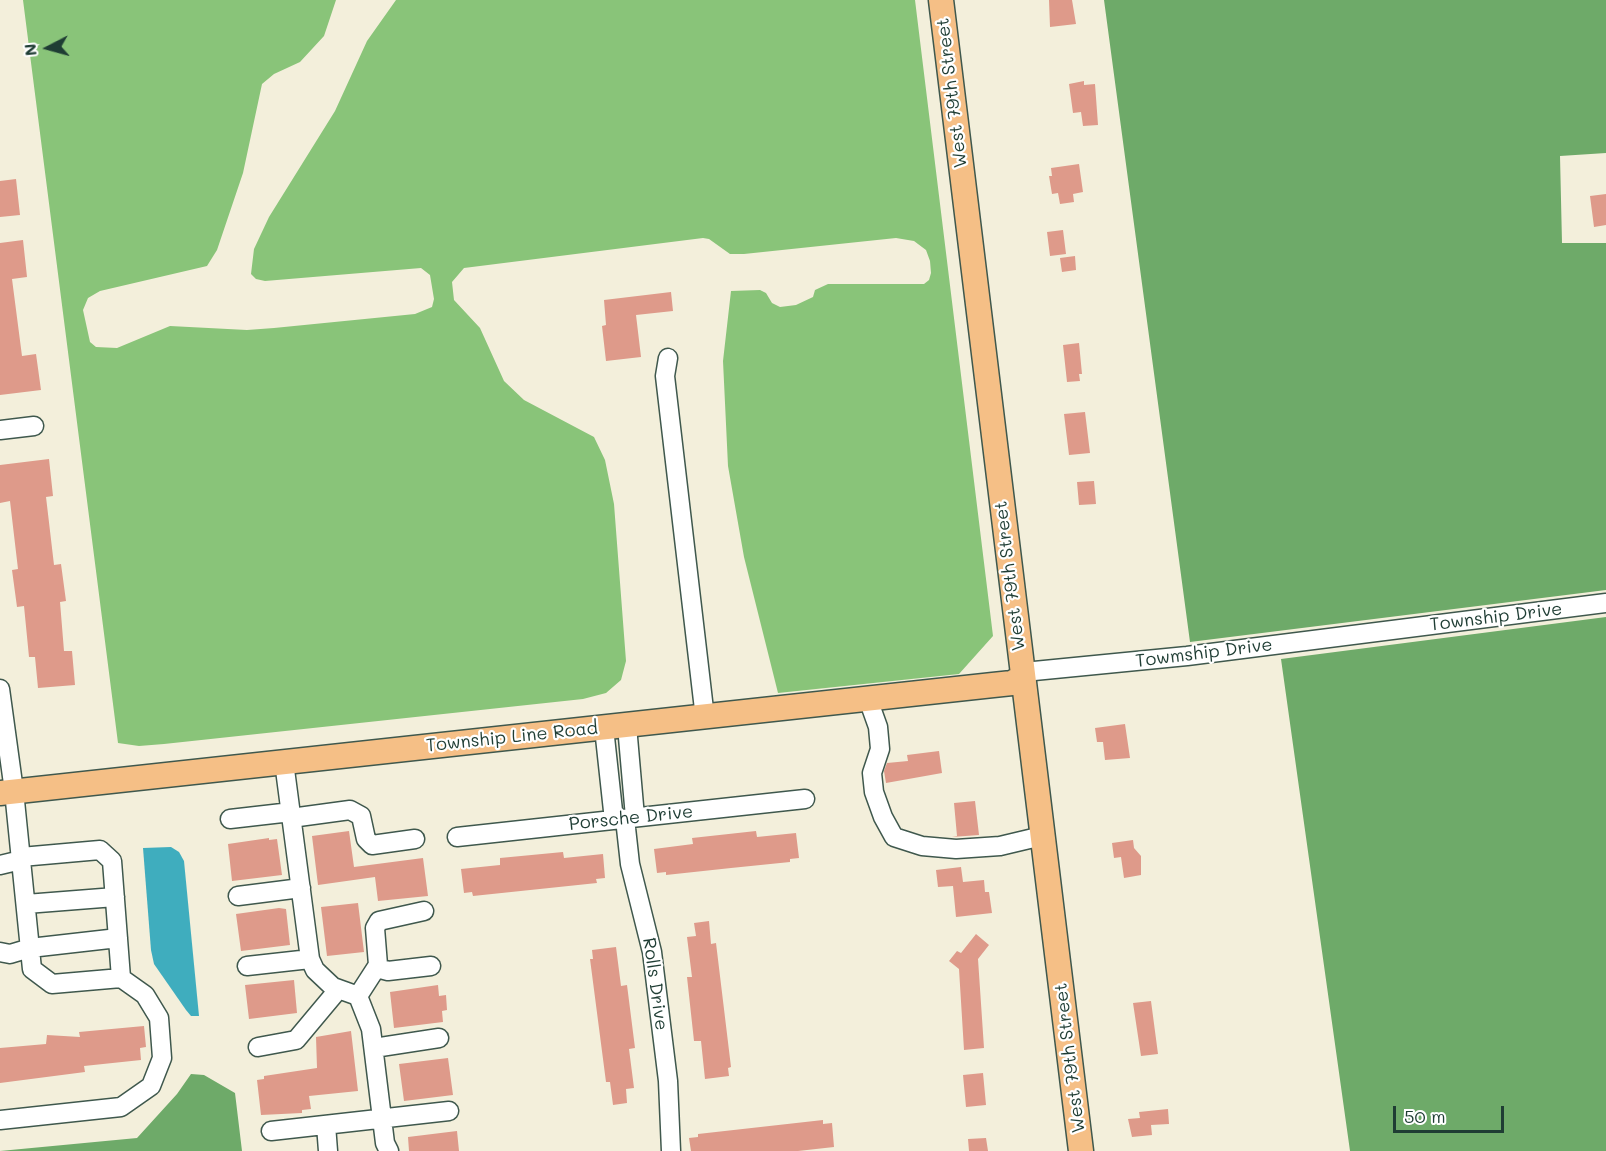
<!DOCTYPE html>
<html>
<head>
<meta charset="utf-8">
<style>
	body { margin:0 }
	#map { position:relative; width:1606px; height:1151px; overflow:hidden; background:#f3efdb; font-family:Mali,sans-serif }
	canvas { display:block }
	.north { position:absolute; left:18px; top:18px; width:60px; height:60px; -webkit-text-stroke:4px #fff; paint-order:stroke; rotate:264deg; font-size:16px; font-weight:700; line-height:24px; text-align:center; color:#1f3d34 }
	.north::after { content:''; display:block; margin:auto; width:21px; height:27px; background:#1f3d34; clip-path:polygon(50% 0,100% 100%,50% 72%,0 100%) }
	.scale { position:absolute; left:1393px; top:1106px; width:111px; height:27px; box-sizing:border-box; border:3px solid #1f3d34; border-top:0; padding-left:8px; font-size:18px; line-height:21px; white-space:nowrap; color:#1f3d34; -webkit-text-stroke:4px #fff; paint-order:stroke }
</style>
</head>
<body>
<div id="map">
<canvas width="1606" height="1151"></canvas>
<div class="north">N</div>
<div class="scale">50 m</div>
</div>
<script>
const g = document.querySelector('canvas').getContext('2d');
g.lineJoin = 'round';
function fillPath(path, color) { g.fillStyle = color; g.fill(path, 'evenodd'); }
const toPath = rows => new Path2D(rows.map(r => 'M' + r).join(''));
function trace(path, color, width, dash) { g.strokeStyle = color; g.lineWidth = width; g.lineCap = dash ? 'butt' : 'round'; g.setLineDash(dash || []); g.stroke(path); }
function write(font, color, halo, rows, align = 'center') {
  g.font = font + ' Mali,sans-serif'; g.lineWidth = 4.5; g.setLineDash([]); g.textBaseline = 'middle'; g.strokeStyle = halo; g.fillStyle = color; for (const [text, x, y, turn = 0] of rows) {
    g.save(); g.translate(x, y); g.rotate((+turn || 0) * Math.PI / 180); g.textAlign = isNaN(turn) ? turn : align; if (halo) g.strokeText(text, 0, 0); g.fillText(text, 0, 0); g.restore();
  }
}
fillPath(toPath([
	[23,0,336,0,324,36,300,62,274,74,262,84,243,173,217,250,207,266,100,291,88,298,83,310,90,342,96,347,117,348,170,326,247,330,274,328,415,314,432,307,434,299,430,275,421,268,265,281,256,279,251,274,254,249,269,217,335,111,367,41,396,0,915,0,993,636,959,674,778,693,744,557,728,466,723,361,731,291,760,290,766,293,772,303,780,307,796,305,813,297,815,290,828,284,924,284,929,280,931,273,930,261,926,250,914,241,896,238,744,254,730,254,709,239,703,238,464,268,452,282,454,300,480,328,504,381,524,400,594,437,605,460,614,504,626,661,621,680,606,693,583,699,164,744,139,746,118,743]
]), '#89c479');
fillPath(toPath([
	[1104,0,1606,0,1606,153,1560,156,1562,243,1606,243,1606,590,1190,642],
	[1606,617,1606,1151,1350,1151,1281,659],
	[191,1074,204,1075,235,1093,242,1151,0,1151,137,1138,177,1094]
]), '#6eaa69');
fillPath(toPath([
	[171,847,179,852,184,861,199,1016,191,1016,186,1010,154,964,151,950,143,848]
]), '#3fadbe');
fillPath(toPath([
	[1049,0,1072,0,1076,24,1050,27],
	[1084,81,1084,85,1095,84,1098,125,1083,126,1081,112,1073,113,1069,84],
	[1079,164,1083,192,1073,194,1074,202,1060,204,1058,193,1052,194,1049,176,1052,176,1051,168],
	[16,179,20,215,0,217,0,181],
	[1606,194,1606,225,1594,227,1590,196],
	[1063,230,1066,254,1050,256,1047,232],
	[23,240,27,277,12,279,22,356,36,354,41,390,0,395,0,243],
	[1075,256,1076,270,1062,272,1060,258],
	[671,292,673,311,636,315,641,357,606,361,602,326,606,325,604,300],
	[1079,343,1082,374,1079,374,1080,381,1067,382,1063,345],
	[1085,412,1090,453,1069,455,1064,414],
	[49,459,53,496,46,497,54,565,61,564,66,601,60,602,64,651,72,651,75,685,38,688,35,657,29,657,24,606,17,607,12,570,18,569,10,501,0,503,0,465],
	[1094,481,1096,504,1079,505,1077,482],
	[1125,724,1130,758,1105,760,1103,742,1097,742,1095,728],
	[939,751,942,773,886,783,884,771,887,763,908,761,907,755],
	[975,801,979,835,952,837,957,836,954,803],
	[349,831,354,867,423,858,428,896,378,901,375,877,318,885,312,836],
	[756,831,757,837,796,833,799,858,790,859,790,862,731,868,666,875,666,872,657,873,654,849,693,844,692,838],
	[269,838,269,840,277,839,282,875,232,881,228,844],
	[1133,840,1134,848,1141,856,1141,875,1124,878,1121,857,1114,858,1112,843],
	[563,852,564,858,603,854,605,878,596,879,597,883,473,896,472,892,464,893,461,869,500,865,500,858],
	[961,867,963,882,984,880,985,892,989,892,992,913,956,917,953,886,938,887,936,870],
	[358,903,364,952,327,956,321,907],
	[279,908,286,909,290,945,241,951,236,914],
	[709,921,711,944,716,943,731,1067,728,1068,729,1076,705,1079,701,1041,694,1041,687,977,692,977,687,937,696,936,694,923],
	[976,934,989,945,978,959,984,1048,964,1050,959,969,949,961,957,951,961,953],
	[616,947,621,986,627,985,635,1048,629,1049,634,1088,626,1089,627,1103,613,1105,610,1082,606,1082,590,959,593,959,592,950],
	[294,980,297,1013,249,1019,245,985],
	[438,985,439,996,446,995,447,1010,442,1011,443,1022,394,1028,390,992],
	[1151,1001,1158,1054,1141,1056,1133,1003],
	[144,1026,146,1047,140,1048,141,1060,84,1066,85,1072,0,1083,0,1048,46,1044,47,1035,80,1037,79,1032],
	[351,1031,358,1091,309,1096,311,1109,302,1110,302,1113,261,1115,257,1080,264,1079,264,1076,317,1068,316,1037],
	[448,1058,453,1095,404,1101,399,1064],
	[983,1073,986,1105,966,1107,963,1075],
	[1168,1109,1169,1124,1151,1125,1152,1135,1132,1137,1128,1119,1140,1118,1139,1112],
	[823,1120,823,1124,832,1123,834,1147,798,1151,691,1151,689,1138,698,1137,698,1134],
	[457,1131,459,1151,409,1151,408,1137],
	[986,1138,988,1151,969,1151,968,1139]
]), '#de9a8a');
const minor = toPath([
	[668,358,665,376,705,718],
	[0,430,34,426],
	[1022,677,1034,671,1187,656,1606,603],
	[0,689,14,791,32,969,52,984,121,978,145,995,159,1018,162,1058,151,1086,121,1107,0,1120],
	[868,699,878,727,880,749,872,773,874,792,883,817,894,837,922,846,956,849,1000,846,1042,836],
	[627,726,635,817],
	[604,728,614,820],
	[284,762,310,959,315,970,333,987,358,996],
	[291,818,350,810,361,816,366,839,372,845,415,839],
	[230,819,291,812],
	[625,819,630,864,652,952,668,1081,671,1151],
	[457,837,805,799],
	[21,857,100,850,112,861,121,978],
	[0,865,21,860],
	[238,896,301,888],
	[26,904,115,897],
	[0,952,10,954,30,948,118,938],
	[247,966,310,959],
	[377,968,388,971,431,966],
	[358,996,371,1029,385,1143,389,1151],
	[358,996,378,965,375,928,379,921,424,911],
	[258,1047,296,1040,337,991],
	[374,1048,439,1038],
	[326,1125,328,1151],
	[271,1131,449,1111]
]);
const major = toPath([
	[941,0,1081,1151],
	[0,793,993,685,1012,683,1022,677]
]);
trace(minor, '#3f584d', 21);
trace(major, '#3f584d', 27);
trace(minor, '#fff', 18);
trace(major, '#f5bf86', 24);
write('18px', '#1f3d34', '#fff', [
	["West 79th Street",952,93,-97],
	["West 79th Street",1010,576,-97],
	["Township Drive",1496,617,-7],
	["Towmship Drive",1204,653,-7],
	["Township Line Road",512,737,-6],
	["Porsche Drive",631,818,-6],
	["Rolls Drive",655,984,82],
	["West 79th Street",1070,1058,-97]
]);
</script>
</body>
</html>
